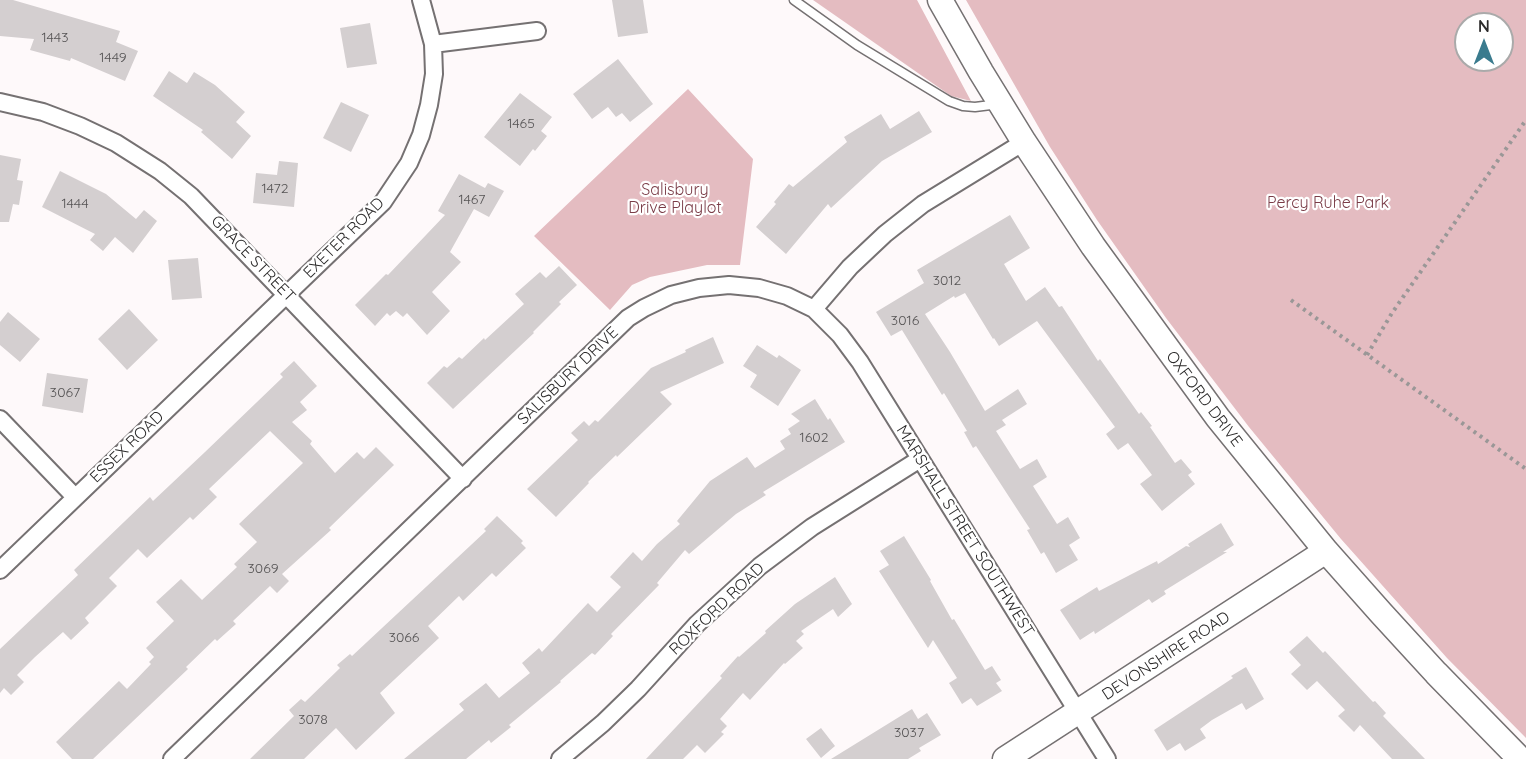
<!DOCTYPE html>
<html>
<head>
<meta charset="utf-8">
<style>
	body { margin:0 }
	#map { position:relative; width:1526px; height:759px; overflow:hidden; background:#fef9fa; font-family:Quicksand,sans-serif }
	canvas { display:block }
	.north { position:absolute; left:1454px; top:12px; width:60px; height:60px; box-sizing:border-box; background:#fff; border:2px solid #aaa; border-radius:50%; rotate:0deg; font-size:16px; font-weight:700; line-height:24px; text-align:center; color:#2b2a2a }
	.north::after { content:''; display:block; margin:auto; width:21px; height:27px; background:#3a7b8e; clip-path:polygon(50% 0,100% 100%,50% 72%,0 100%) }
</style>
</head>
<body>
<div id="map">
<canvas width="1526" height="759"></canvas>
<div class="north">N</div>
</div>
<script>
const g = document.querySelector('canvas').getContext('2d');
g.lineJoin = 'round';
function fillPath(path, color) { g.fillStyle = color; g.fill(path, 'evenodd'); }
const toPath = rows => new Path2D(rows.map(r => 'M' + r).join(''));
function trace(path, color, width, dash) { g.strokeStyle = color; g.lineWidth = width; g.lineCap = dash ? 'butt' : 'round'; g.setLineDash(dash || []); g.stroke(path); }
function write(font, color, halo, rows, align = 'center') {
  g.font = font + ' Quicksand,sans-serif'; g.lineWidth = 4.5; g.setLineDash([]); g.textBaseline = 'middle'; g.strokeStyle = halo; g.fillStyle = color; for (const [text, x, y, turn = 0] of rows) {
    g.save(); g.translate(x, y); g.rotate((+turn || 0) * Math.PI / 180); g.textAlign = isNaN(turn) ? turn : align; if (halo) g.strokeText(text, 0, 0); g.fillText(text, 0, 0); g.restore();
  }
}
fillPath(toPath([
	[813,0,917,0,971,101,951,96],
	[966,0,1526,0,1526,738,1447,658,1341,539,1249,427,1166,318,1097,220,1050,147],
	[1466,24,1502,24,1502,60,1466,60],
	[688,89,753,159,740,265,707,265,650,277,632,285,610,310,534,236]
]), '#e4bcc1');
fillPath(toPath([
	[0,0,13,0,120,31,116,42,138,51,125,81,71,58,70,61,30,50,34,39,0,36],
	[612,0,643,0,648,33,618,37],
	[370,23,377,64,347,68,340,28],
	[618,59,653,104,630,122,622,113,616,117,608,107,592,119,573,94],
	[169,71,187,83,194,72,215,85,245,112,236,122,251,136,232,159,201,132,203,130,153,96],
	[520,93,552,117,541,131,547,136,535,151,533,149,520,166,484,137],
	[341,102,369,115,351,152,323,138],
	[919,111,932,132,882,161,831,208,828,204,786,254,756,227,776,204,774,202,789,184,793,187,847,142,844,137,881,114,890,129],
	[0,155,21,159,17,180,23,181,19,205,13,204,9,222,0,222],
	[279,161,298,163,294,207,253,203,256,173,277,175],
	[60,171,106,194,136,219,144,210,157,221,133,253,115,237,103,251,90,240,95,234,42,207],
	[459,174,485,188,488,183,504,191,489,217,474,209,450,252,461,262,432,292,450,311,427,335,407,313,403,317,396,311,390,316,387,313,375,326,355,305,386,274,388,275,445,215,438,211],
	[1010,215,1030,248,1004,264,1026,301,1045,287,1059,307,1062,306,1098,361,1100,359,1139,414,1141,412,1152,426,1150,427,1175,463,1181,459,1192,472,1188,475,1195,484,1162,511,1140,484,1152,475,1128,443,1118,450,1106,434,1115,427,1037,321,999,346,994,338,993,339,965,293,955,298,954,296,925,314,950,352,985,411,1018,389,1027,404,1002,420,1006,425,996,431,1020,469,1037,459,1047,477,1033,486,1057,524,1068,517,1080,538,1069,545,1078,560,1056,573,1044,552,1041,554,1027,530,1030,529,976,446,973,448,964,432,967,431,944,393,942,395,902,330,891,336,876,312,924,283,917,270],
	[198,258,202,298,172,300,168,260],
	[559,266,577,285,559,302,561,304,533,332,534,333,453,409,427,383,444,366,447,368,459,357,462,359,484,338,485,340,524,304,515,294,540,272,546,278],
	[129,309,158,340,127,370,98,339],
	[8,312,40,339,20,362,0,345,0,322],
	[713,337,724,363,660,392,672,404,617,457,616,455,588,482,589,483,556,517,527,489,578,440,571,433,584,421,589,426,595,420,598,422,651,368,686,352,685,350],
	[757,345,777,358,779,355,801,370,778,406,750,387,757,375,743,366],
	[294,361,317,386,300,402,307,410,292,422,312,441,310,444,335,473,357,452,364,459,376,447,394,465,329,528,331,530,282,574,289,581,277,593,270,586,233,621,236,624,217,641,215,639,186,667,188,669,93,759,72,759,56,742,119,681,127,689,151,664,149,662,154,657,146,648,174,621,156,602,181,579,202,600,237,567,234,564,257,542,239,524,303,463,270,431,209,489,217,497,193,520,190,517,147,558,138,549,109,578,117,586,85,618,89,623,71,640,63,632,35,657,17,675,24,682,11,695,4,688,0,693,0,649,78,575,74,570,150,497,153,501,205,452,283,377,280,374],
	[47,373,88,379,83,413,42,406],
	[815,399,828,420,830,418,845,442,763,492,766,495,736,514,689,554,685,550,657,583,659,585,611,634,613,636,595,655,592,653,560,681,561,682,509,725,511,727,491,743,489,740,466,759,404,759,464,710,459,704,486,683,499,698,530,673,522,663,539,648,542,652,588,603,597,612,621,587,610,577,633,552,642,561,657,544,680,524,677,521,710,481,747,457,755,468,785,449,780,441,791,434,788,429,800,421,791,414],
	[497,516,523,541,521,543,526,548,496,577,492,573,463,601,459,596,428,626,439,638,380,693,395,713,356,750,336,728,304,759,250,759,294,716,289,710,301,699,305,702,340,668,337,665,350,654,352,656,486,531,484,529],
	[1221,523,1234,545,1223,552,1227,552,1164,591,1166,594,1152,603,1149,599,1095,634,1094,631,1080,640,1060,610,1097,587,1099,591,1157,561,1158,564,1186,546,1190,547,1188,544],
	[904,536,931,580,930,581,952,620,954,619,985,670,992,666,1001,680,996,683,1002,691,977,706,971,698,962,704,949,683,957,678,933,640,928,648,879,571,889,565,880,551],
	[835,577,852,604,838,617,833,609,801,631,804,634,796,641,803,648,785,664,784,663,750,700,743,693,720,719,727,726,721,732,724,734,705,753,697,745,683,759,646,759,722,678,720,676,738,656,739,657,766,633,765,631,795,604],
	[1307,636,1323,653,1325,651,1373,702,1375,701,1386,713,1383,716,1425,759,1392,759,1360,725,1354,732,1338,716,1345,710,1317,681,1307,690,1291,674,1301,665,1289,652],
	[1246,667,1264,699,1246,710,1242,703,1212,720,1200,729,1206,738,1185,751,1180,743,1167,751,1154,730,1233,678,1231,676],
	[912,709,918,719,927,713,941,735,919,748,921,751,908,759,831,759],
	[821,728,835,746,821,758,806,739]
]), '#d4cfd0');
const lane = toPath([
	[794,0,857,45,949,101,963,106,975,107,999,104]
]);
const street = toPath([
	[433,44,537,31],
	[0,102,43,112,80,126,116,143,160,171,191,196,463,479],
	[814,309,850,267,885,234,923,204,1024,142],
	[0,419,75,497],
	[0,570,383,202,409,163,421,135,429,105,434,74,433,44,421,0],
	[172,759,628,318,644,308,671,295,699,288,729,285,759,288,787,296,814,309,840,335,860,362,1107,759],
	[560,759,603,723,638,689,697,624,760,566,812,527,920,459]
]);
const secondary = toPath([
	[940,0,981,72,1024,142,1093,246,1218,418,1326,551,1381,613,1436,673,1520,759],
	[1005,759,1326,551]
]);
trace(lane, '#757172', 11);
trace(street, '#757172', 20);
trace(secondary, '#757172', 27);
trace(toPath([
	[1291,300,1526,469],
	[1367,355,1392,313,1526,120]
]), '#9a9797', 4, [3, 4.5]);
trace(lane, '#fff', 8);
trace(street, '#fff', 16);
trace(secondary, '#fff', 24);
write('14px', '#555354', null, [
	["1443",55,38],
	["1449",113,58],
	["1465",521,124],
	["1472",275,189],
	["1467",472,200],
	["1444",75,204],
	["3012",947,281],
	["3016",905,321],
	["3067",65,393],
	["1602",814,438],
	["3069",263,569],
	["3066",404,638],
	["3078",313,720],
	["3037",909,733]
]);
write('16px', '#7a3c47', '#fff', [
	["Salisbury",675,190],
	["Drive Playlot",675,208],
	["Percy Ruhe Park",1328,203]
]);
write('16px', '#2b2a2a', '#fff', [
	["EXETER ROAD",344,238,-45],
	["GRACE STREET",253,259,46],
	["SALISBURY DRIVE",568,376,-44],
	["OXFORD DRIVE",1204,399,53],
	["ESSEX ROAD",127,447,-44],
	["MARSHALL STREET SOUTHWEST",965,531,58],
	["ROXFORD ROAD",717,609,-44],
	["DEVONSHIRE ROAD",1166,656,-33]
]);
</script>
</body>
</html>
